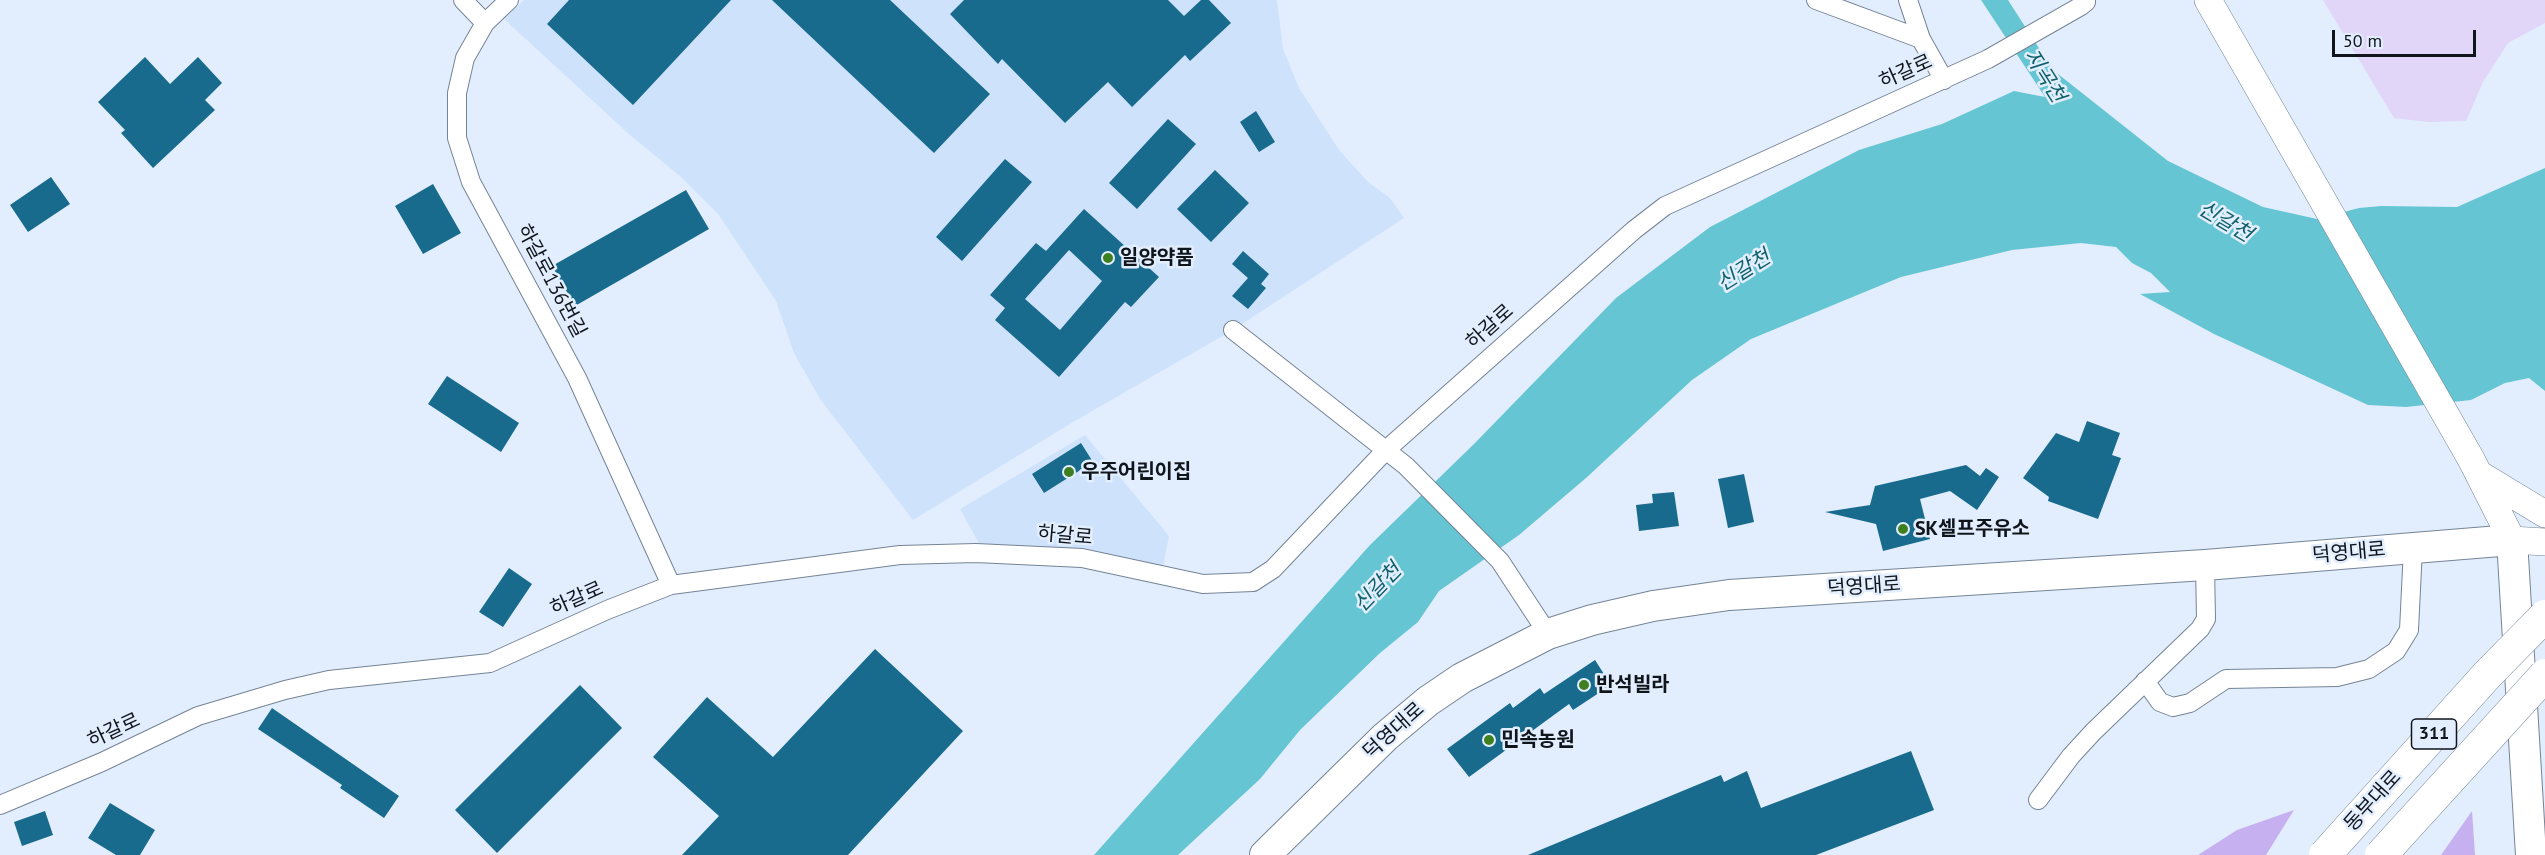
<!DOCTYPE html>
<html>
<head>
<meta charset="utf-8">
<style>
	body { margin:0 }
	#map { position:relative; width:2545px; height:855px; overflow:hidden; background:#e2eefe; font-family:"PT Sans",sans-serif }
	canvas { display:block }
	.scale { position:absolute; left:2332px; top:30px; width:144px; height:27px; box-sizing:border-box; border:3px solid #10151c; border-top:0; padding-left:8px; font-size:18px; line-height:21px; white-space:nowrap; color:#10151c; -webkit-text-stroke:4px #e2eefe; paint-order:stroke }
</style>
</head>
<body>
<div id="map">
<canvas width="2545" height="855"></canvas>
<div class="scale">50 m</div>
</div>
<script>
const g = document.querySelector('canvas').getContext('2d');
g.lineJoin = 'round';
function fillPath(path, color) { g.fillStyle = color; g.fill(path, 'evenodd'); }
const toPath = rows => new Path2D(rows.map(r => 'M' + r).join(''));
function trace(path, color, width, dash) { g.strokeStyle = color; g.lineWidth = width; g.lineCap = dash ? 'butt' : 'round'; g.setLineDash(dash || []); g.stroke(path); }
function write(font, color, halo, rows, align = 'center') {
  g.font = font + ' "PT Sans","Noto Sans KR",sans-serif'; g.lineWidth = 5; g.setLineDash([]); g.textBaseline = 'middle'; g.strokeStyle = halo; g.fillStyle = color; for (const [text, x, y, turn = 0] of rows) {
    g.save(); g.translate(x, y); g.rotate((+turn || 0) * Math.PI / 180); g.textAlign = isNaN(turn) ? turn : align; if (halo) g.strokeText(text, 0, 0); g.fillText(text, 0, 0); g.restore();
  }
}
fillPath(toPath([
	[524,0,1277,0,1283,49,1299,88,1339,150,1368,182,1390,198,1404,218,1233,330,1073,422,913,520,820,399,794,353,776,301,718,214,680,176,631,136,504,19],
	[1085,435,1169,536,1163,567,1082,549,980,545,960,509]
]), '#cee2fc');
fillPath(toPath([
	[2323,0,2545,0,2545,23,2508,43,2483,82,2466,121,2429,122,2394,118]
]), '#e1d5f8');
fillPath(toPath([
	[2294,810,2266,855,2198,855,2237,830],
	[2472,811,2475,855,2441,855]
]), '#c7b0f0');
fillPath(toPath([
	[1981,0,2008,0,2053,70,2168,161,2263,207,2317,219,2359,208,2381,206,2457,207,2545,168,2545,391,2529,378,2505,383,2471,400,2406,407,2368,405,2214,334,2140,294,2170,292,2151,273,2132,263,2116,247,2081,243,2012,250,1901,277,1751,339,1692,380,1586,478,1519,535,1439,591,1418,622,1380,653,1300,730,1260,779,1178,855,1094,855,1370,545,1474,444,1616,298,1710,227,1859,150,1942,124,2014,91,2045,97]
]), '#66c5d3');
fillPath(toPath([
	[569,0,731,0,633,105,547,24],
	[772,0,890,0,990,94,934,153],
	[964,0,1168,0,1184,16,1201,0,1209,0,1231,23,1190,61,1185,55,1132,107,1108,82,1065,123,1002,59,998,64,950,14],
	[145,57,170,84,198,57,222,83,205,100,215,110,153,168,121,133,125,130,98,102],
	[1256,111,1275,142,1259,152,1240,122],
	[1168,119,1196,144,1137,209,1109,183],
	[1005,159,1032,182,962,261,936,237],
	[1215,170,1249,203,1211,242,1177,209],
	[51,177,70,204,28,232,10,205],
	[433,184,461,233,423,254,395,206],
	[686,190,709,229,575,306,552,266],
	[1084,209,1159,277,1131,307,1125,302,1059,377,995,320,1005,308,990,295,1036,243,1046,251],
	[1069,250,1102,281,1060,330,1025,299],
	[1243,251,1269,274,1261,284,1266,288,1248,309,1232,296,1248,278,1232,264],
	[447,376,519,423,501,452,428,404],
	[2087,421,2120,433,2112,455,2121,458,2098,519,2048,501,2049,497,2023,478,2056,433,2079,442],
	[1081,443,1093,462,1044,493,1032,474],
	[1966,465,1980,476,1986,468,1999,477,1977,510,1950,491,1920,499,1930,539,1883,551,1876,524,1825,512,1870,505,1875,486],
	[1744,474,1754,522,1728,528,1718,479],
	[1674,492,1679,526,1639,531,1636,505,1653,503,1652,494],
	[509,568,532,584,503,627,479,612],
	[875,649,963,731,848,855,682,855,719,816,653,757,707,697,773,757],
	[1595,660,1611,685,1573,710,1569,704,1469,777,1447,749,1510,703,1513,708,1540,688,1544,694],
	[580,685,622,728,497,853,455,810],
	[272,708,399,796,384,818,340,788,342,785,258,729],
	[1911,751,1934,810,1816,855,1528,855,1721,775,1724,782,1747,771,1761,808],
	[110,803,155,830,140,855,116,855,88,838],
	[45,811,53,835,22,846,14,822]
]), '#186b8d');
const minor = toPath([
	[463,0,485,23],
	[509,0,485,23,465,58,457,93,457,138,471,182,577,378,671,585],
	[1816,0,1921,39],
	[1908,0,1921,39,1944,80],
	[1233,330,1406,466,1500,561,1548,634],
	[2145,681,2160,702,2173,707,2190,703,2226,679,2337,677,2369,669,2396,651,2409,630,2413,548],
	[2038,800,2071,756,2093,732,2200,629,2206,619,2205,565],
	[0,805,102,762,198,716,285,690,329,680,490,663,607,610,671,585,900,555,976,553,1082,558,1203,584,1253,582,1273,569,1386,450,1634,230,1665,206,1988,59,2081,6,2086,2,2085,0]
]);
const secondary = toPath([
	[2208,0,2471,459,2512,540,2545,542],
	[2479,474,2545,514]
]);
const primary = toPath([
	[1265,855,1385,737,1428,701,1462,678,1548,634,1592,620,1653,606,1729,595,2205,565,2512,540,2531,855]
]);
trace(minor, '#758495', 20);
trace(secondary, '#758495', 28);
trace(primary, '#758495', 32);
trace(minor, '#fff', 18);
trace(secondary, '#fff', 27);
trace(primary, '#fff', 30);
const trunkBridge = toPath([
	[2325,855,2487,675,2545,616],
	[2381,855,2545,675]
]);
trace(trunkBridge, '#758495', 33, []);
trace(trunkBridge, '#fff', 32);
for (const [x, y, r, color] of [
	[1108,258,6,"#3e7f20"],
	[1069,472,6,"#3e7f20"],
	[1903,529,6,"#3e7f20"],
	[1584,685,6,"#3e7f20"],
	[1489,740,6,"#3e7f20"]
]) { const dot = new Path2D(); dot.arc(x, y, r, 0, 2 * Math.PI); g.fillStyle = color; g.fill(dot); trace(dot, '#e2eefe', 2); }
for (const [x, y, w] of [
	[2434,734,45]
]) { const box = new Path2D(); box.roundRect(x - w / 2, y - 15, w, 30, 4.5); g.fillStyle = '#e2eefe'; g.fill(box); trace(box, '#10151c', 1.5); }
write('bold 18px', '#10151c', null, [
	["311",2434,734]
]);
write('20px', '#10151c', '#e2eefe', [
	["하갈로",1906,72,-24],
	["하갈로136번길",551,281,62],
	["하갈로",1490,327,-42],
	["하갈로",1065,536,5],
	["덕영대로",2349,553,-5],
	["덕영대로",1864,587,-4],
	["하갈로",577,599,-24],
	["하갈로",114,731,-25],
	["덕영대로",1394,731,-42],
	["동부대로",2373,801,-48]
]);
write('bold 20px', '#10151c', '#e2eefe', [
	["일양약품",1120,258],
	["우주어린이집",1081,472],
	["SK셀프주유소",1915,529],
	["반석빌라",1596,685],
	["민속농원",1501,740]
], 'left');
write('italic 21px', '#0e606a', '#e2eefe', [
	["지곡천",2044,76,58],
	["신갈천",2225,222,31],
	["신갈천",1744,271,-32],
	["신갈천",1378,588,-46]
]);
</script>
</body>
</html>
